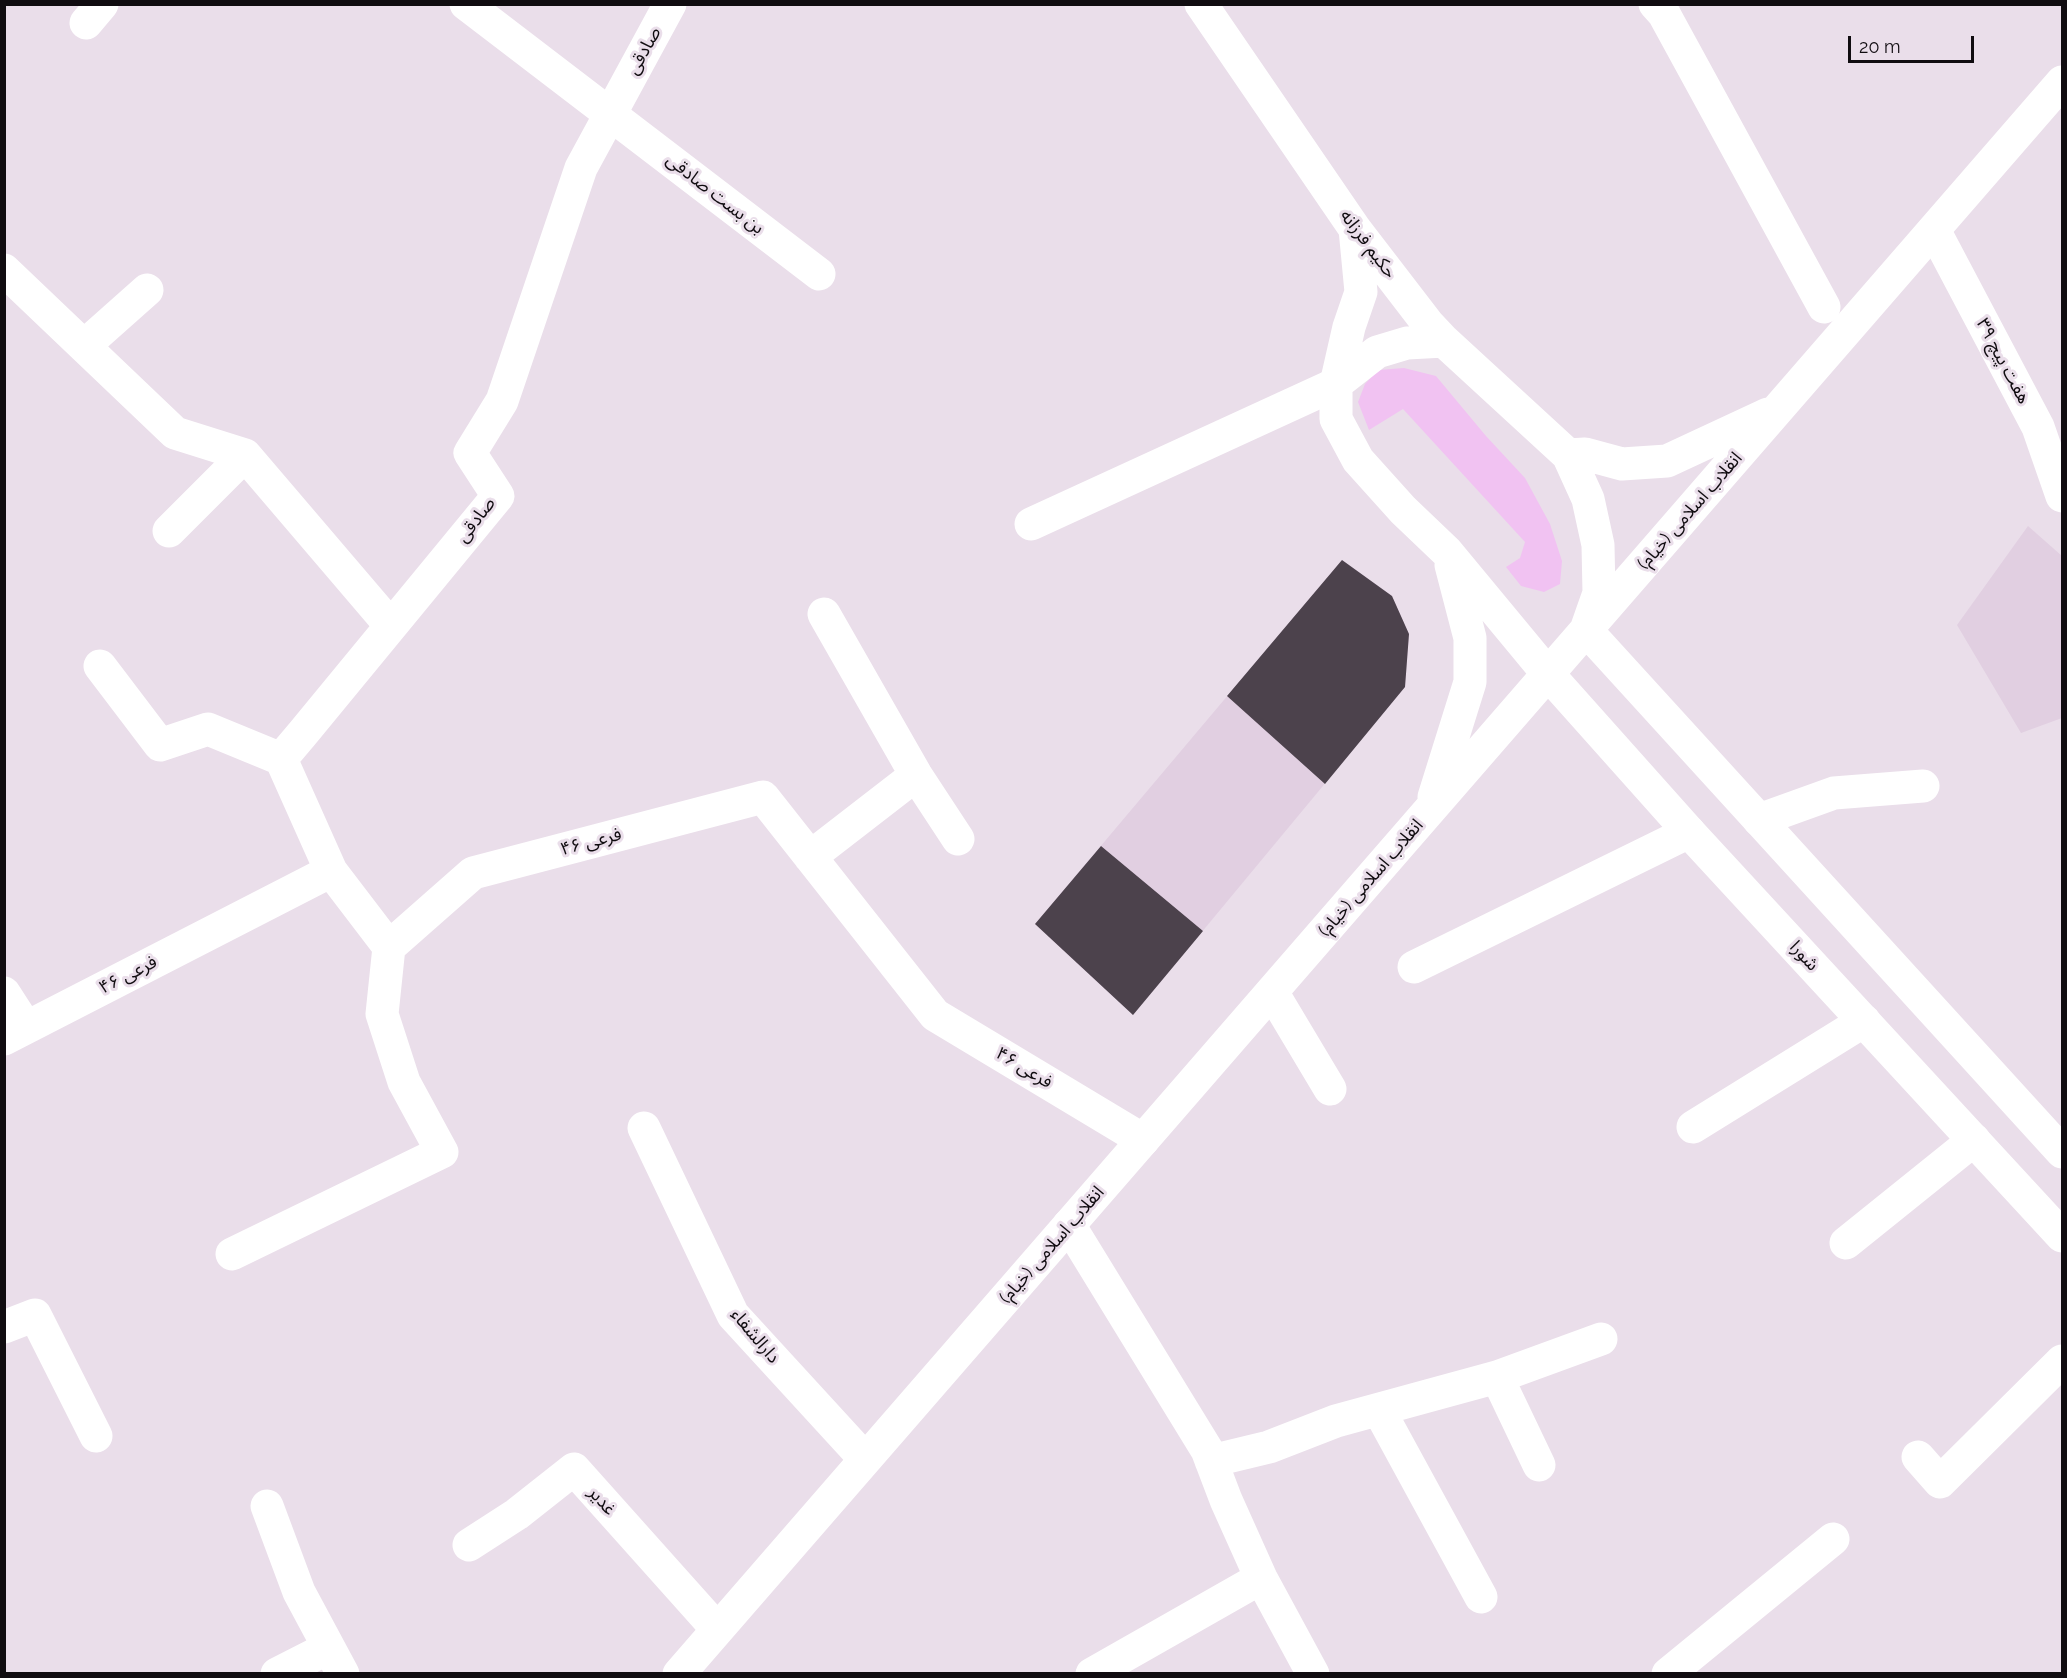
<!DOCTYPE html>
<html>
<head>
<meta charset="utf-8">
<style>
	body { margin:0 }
	#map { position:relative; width:2067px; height:1678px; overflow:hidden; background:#eadeea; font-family:Raleway,sans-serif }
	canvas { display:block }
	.frame { position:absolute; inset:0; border:6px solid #100c10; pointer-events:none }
	.scale { position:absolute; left:1848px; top:36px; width:126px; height:27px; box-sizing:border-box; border:3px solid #100c10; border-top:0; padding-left:8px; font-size:18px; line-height:21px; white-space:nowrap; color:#100c10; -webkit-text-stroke:4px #eadeea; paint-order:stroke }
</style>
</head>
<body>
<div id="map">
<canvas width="2067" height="1678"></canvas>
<div class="frame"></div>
<div class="scale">20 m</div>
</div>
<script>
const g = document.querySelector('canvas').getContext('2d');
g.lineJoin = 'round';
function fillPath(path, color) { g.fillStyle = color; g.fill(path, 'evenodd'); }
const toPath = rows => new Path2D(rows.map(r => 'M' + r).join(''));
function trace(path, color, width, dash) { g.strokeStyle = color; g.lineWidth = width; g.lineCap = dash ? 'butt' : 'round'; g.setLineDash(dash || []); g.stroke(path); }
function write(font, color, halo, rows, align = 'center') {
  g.font = font + ' Raleway,"Noto Sans Arabic",sans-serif'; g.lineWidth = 6; g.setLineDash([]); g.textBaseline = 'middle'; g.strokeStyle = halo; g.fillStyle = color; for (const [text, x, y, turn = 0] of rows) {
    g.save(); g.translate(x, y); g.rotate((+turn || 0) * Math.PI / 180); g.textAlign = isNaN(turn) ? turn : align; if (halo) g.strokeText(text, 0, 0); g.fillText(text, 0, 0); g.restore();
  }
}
fillPath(toPath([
	[2028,526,2062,556,2062,718,2021,733,1957,625],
	[1342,560,1392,596,1409,634,1405,687,1133,1015,1035,924]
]), '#e1cfe1');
fillPath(toPath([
	[1404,368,1436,376,1486,436,1525,478,1550,524,1562,561,1560,584,1544,592,1521,586,1506,567,1520,558,1525,542,1403,409,1369,430,1358,402,1365,384,1378,370]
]), '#f1c2f2');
fillPath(toPath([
	[1342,560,1392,596,1409,634,1405,687,1325,784,1227,696],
	[1101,846,1203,931,1133,1015,1035,924]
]), '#4c424c');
trace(toPath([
	[466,4,819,274],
	[1655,4,1664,14,1824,307],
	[86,23,102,4],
	[1934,230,2038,427,2062,496],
	[4,270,175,433,245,455,391,626],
	[84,346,147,290],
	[1031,524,1336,384],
	[169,531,245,455],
	[824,614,916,775,958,839],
	[100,666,160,745,208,729,281,759,303,733,498,496,470,453,502,401,581,168,670,4],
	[281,759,331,871],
	[1759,820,1834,793,1923,786],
	[810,857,916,775],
	[1414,967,1689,832],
	[1272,992,1330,1089],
	[4,993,26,1027],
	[4,1039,331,871,389,947,473,873,763,797,935,1015,1143,1140],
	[1693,1127,1864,1021],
	[644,1128,733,1315,865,1459],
	[1069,1225,1207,1450,1226,1500,1261,1578,1313,1674],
	[1846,1243,1974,1140],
	[232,1254,442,1152,404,1082,382,1014,389,947],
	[4,1327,35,1315,96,1436],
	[1497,1377,1539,1465],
	[1379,1410,1481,1597],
	[1918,1457,1940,1482,2062,1361],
	[1211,1461,1269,1447,1336,1421,1497,1377,1601,1339],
	[267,1506,299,1592,343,1674],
	[469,1545,517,1514,574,1469,717,1629],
	[277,1674,328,1648],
	[1092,1674,1261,1578],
	[1668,1674,1833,1539]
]), '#fff', 33);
trace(toPath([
	[1201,4,1355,229,1428,324,1444,341,1568,455,1588,499,1598,545,1599,593,1586,630,2062,1152],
	[1355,229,1361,292,1349,327,1336,384,1336,419,1358,460,1403,510,1447,552,1548,674,1689,832,2062,1236],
	[1336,384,1377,352,1407,343,1444,341],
	[1568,455,1585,454,1622,464,1667,461,1768,414],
	[1434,797,1470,682,1470,638,1451,565],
	[679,1674,2062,82]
]), '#fff', 33);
write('18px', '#100c10', '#eadeea', [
	["صادقی",644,51,-61],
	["بن بست صادقی",715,194,38],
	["حکیم فرزانه",1368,244,53],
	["هفت پیچ ۳۹",2003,361,62],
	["انقلاب اسلامی (خیام)",1690,511,-49],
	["صادقی",476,520,-53],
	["فرعی ۴۶",591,842,-15],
	["انقلاب اسلامی (خیام)",1371,878,-49],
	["شورا",1804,956,47],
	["فرعی ۴۶",128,975,-27],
	["فرعی ۴۶",1024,1068,31],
	["انقلاب اسلامی (خیام)",1052,1245,-49],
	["دارالشفاء",755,1336,50],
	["غدیر",602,1501,48]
]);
</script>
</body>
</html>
